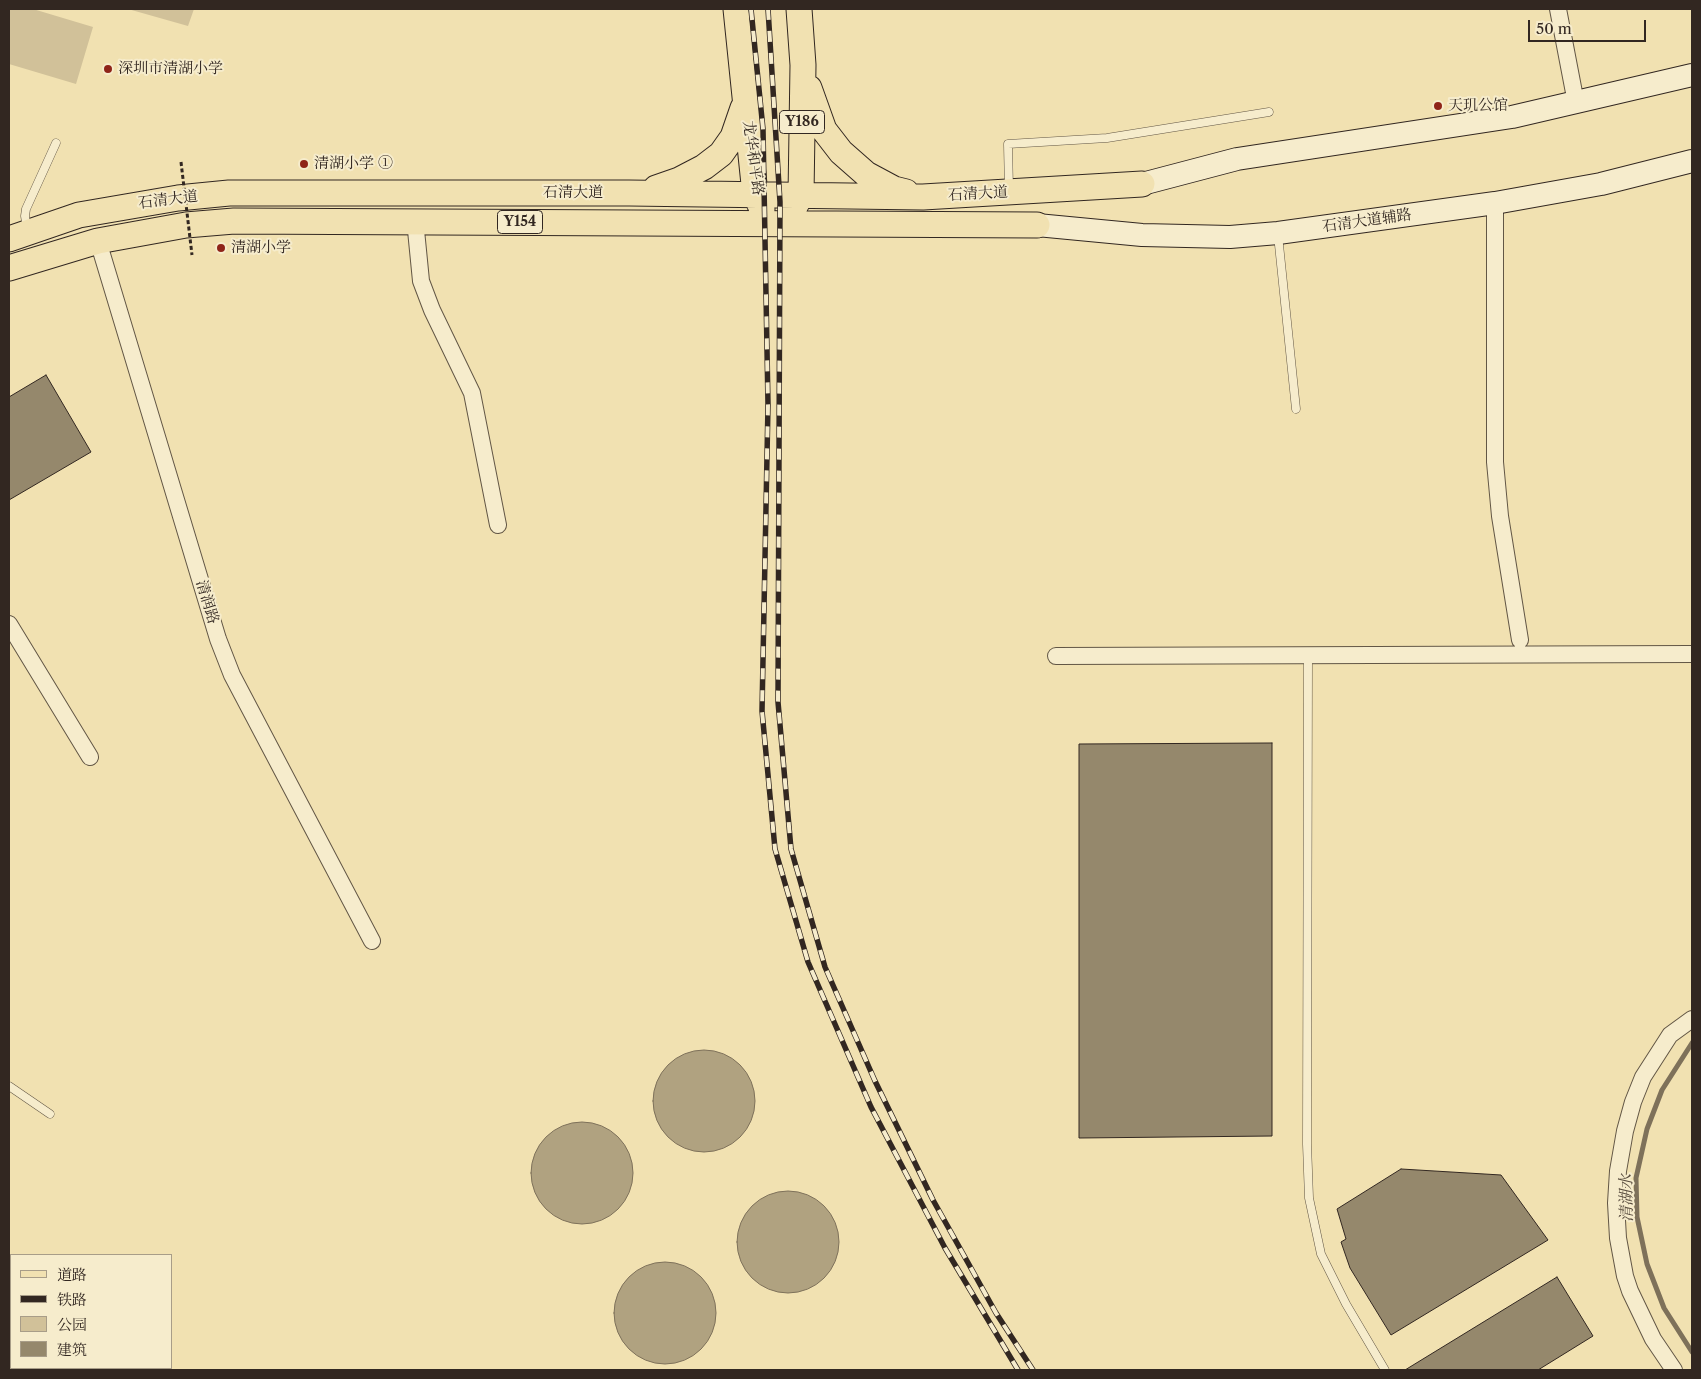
<!DOCTYPE html>
<html>
<head>
<meta charset="utf-8">
<style>
	body { margin:0 }
	#map { position:relative; width:1701px; height:1379px; overflow:hidden; background:#f1e1b1; font-family:"Libre Caslon Text","Noto Serif SC",serif }
	canvas { display:block }
	.frame { position:absolute; inset:0; border:10px solid #322721; pointer-events:none }
	.legend { position:absolute; left:10px; top:1254px; width:162px; height:115px; box-sizing:border-box; background:#f6eccc; border:1px solid #a89d88; margin:0; padding:6px 9px; list-style:none; font-size:15px; color:#322721 }
	.legend li { display:flex; align-items:center; gap:10px; height:25px }
	.legend b { width:25px; border:1px solid #a89d88 }
	.scale { position:absolute; left:1528px; top:20px; width:118px; height:22px; box-sizing:border-box; border:2px solid #322721; border-top:0; padding-left:6px; font-size:15px; line-height:18px; white-space:nowrap; color:#322721; -webkit-text-stroke:4px #f6eccc; paint-order:stroke }
</style>
</head>
<body>
<div id="map">
<canvas width="1701" height="1379"></canvas>
<div class="frame"></div>
<ul class="legend">
<li><b style="height:6px;background:#f1e1b1"></b>道路</li>
<li><b style="height:6px;background:#322721"></b>铁路</li>
<li><b style="height:14px;background:#d1c199"></b>公园</li>
<li><b style="height:14px;background:#95886c"></b>建筑</li>
</ul>
<div class="scale">50 m</div>
</div>
<script>
const g = document.querySelector('canvas').getContext('2d');
g.lineJoin = 'round';
function fillPath(path, color) { g.fillStyle = color; g.fill(path, 'evenodd'); }
const toPath = rows => new Path2D(rows.map(r => 'M' + r).join(''));
function trace(path, color, width, dash) { g.strokeStyle = color; g.lineWidth = width; g.lineCap = dash ? 'butt' : 'round'; g.setLineDash(dash || []); g.stroke(path); }
function write(font, color, halo, rows, align = 'center') {
  g.font = font + ' "Libre Caslon Text","Noto Serif SC",serif'; g.lineWidth = 4; g.setLineDash([]); g.textBaseline = 'middle'; g.strokeStyle = halo; g.fillStyle = color; for (const [text, x, y, turn = 0] of rows) {
    g.save(); g.translate(x, y); g.rotate((+turn || 0) * Math.PI / 180); g.textAlign = isNaN(turn) ? turn : align; if (halo) g.strokeText(text, 0, 0); g.fillText(text, 0, 0); g.restore();
  }
}
fillPath(toPath([
	[9,9,33,9,93,27,76,84,9,64],
	[128,9,194,9,188,26]
]), '#d1c199');
const water = toPath([
	'653 1101a51 51 0 1 1 102 0a51 51 0 1 1-102 0Z',
	'531 1173a51 51 0 1 1 102 0a51 51 0 1 1-102 0Z',
	'737 1242a51 51 0 1 1 102 0a51 51 0 1 1-102 0Z',
	'614 1313a51 51 0 1 1 102 0a51 51 0 1 1-102 0Z'
]);
fillPath(water, '#b0a280');
trace(water, '#7e715a', 1);
trace(toPath([
	[1692,1043,1662,1090,1647,1129,1636,1178,1637,1217,1647,1264,1664,1308,1692,1352]
]), '#7e715a', 5);
const building = toPath([
	[46,375,91,452,9,500,9,397,46,375],
	[1272,743,1272,1136,1079,1138,1079,744,1272,743],
	[1401,1169,1501,1175,1548,1240,1391,1335,1350,1268,1341,1242,1346,1239,1337,1209,1401,1169],
	[1557,1277,1593,1336,1538,1370,1405,1370,1557,1277]
]);
fillPath(building, '#95886c');
trace(building, '#322721', 1);
const lane = toPath([
	[1009,190,1008,144,1107,138,1269,112],
	[27,229,25,216,26,209,56,143],
	[1278,235,1296,409],
	[1308,655,1307,1144,1309,1198,1321,1254,1346,1304,1385,1370],
	[9,1086,50,1114]
]);
const street = toPath([
	[1558,9,1576,103],
	[1495,203,1495,462,1500,516,1520,640],
	[415,220,421,281,432,310,472,393,498,525],
	[98,241,218,639,232,675,372,941],
	[9,624,90,757],
	[1056,656,1692,654],
	[1674,1370,1653,1339,1630,1291,1625,1276,1618,1238,1616,1203,1618,1171,1625,1131,1633,1102,1643,1077,1670,1035,1692,1019]
]);
const secondary = toPath([
	[1142,184,1237,159,1512,117,1692,75],
	[1037,225,1142,235,1230,237,1278,233,1495,203,1601,184,1692,161]
]);
const primary = toPath([
	[736,9,755,194,762,209],
	[809,88,824,130,841,152,866,174,894,189,906,192],
	[656,188,679,180,704,167,721,154,733,137,743,108],
	[793,210,801,195,803,65,799,9],
	[9,239,79,215,178,198,229,193,629,193,923,197,1142,184],
	[9,268,98,241,186,225,234,221,1037,225]
]);
trace(lane, '#625645', 9);
trace(street, '#625645', 18);
trace(secondary, '#322721', 24);
trace(primary, '#322721', 27);
trace(lane, '#f6eccc', 8);
trace(street, '#f6eccc', 16);
trace(secondary, '#f6eccc', 22);
trace(primary, '#f1e1b1', 25);
const rail = toPath([
	[751,9,763,129,768,405,762,711,775,849,808,962,871,1107,945,1248,1018,1370],
	[768,9,780,202,778,702,791,849,825,967,875,1081,933,1200,996,1313,1033,1370]
]);
trace(rail, '#322721', 5.5);
trace(rail, '#f6eccc', 4, [11]);
trace(toPath([
	[181,162,192,255]
]), '#322721', 3, [4, 2.5]);
for (const [x, y, r, color] of [
	[108,69,5,"#8f2418"],
	[1438,106,5,"#8f2418"],
	[304,164,5,"#8f2418"],
	[221,248,5,"#8f2418"]
]) { const dot = new Path2D(); dot.arc(x, y, r, 0, 2 * Math.PI); g.fillStyle = color; g.fill(dot); trace(dot, '#f6eccc', 2); }
for (const [x, y, w] of [
	[802,122,45],
	[520,222,45]
]) { const box = new Path2D(); box.roundRect(x - w / 2, y - 11.5, w, 23, 4); g.fillStyle = '#f6eccc'; g.fill(box); trace(box, '#322721', 1); }
write('bold 14px', '#322721', null, [
	["Y186",802,122],
	["Y154",520,222]
]);
write('15px', '#322721', '#f6eccc', [
	["深圳市清湖小学",118,69],
	["天玑公馆",1448,106],
	["清湖小学 ①",314,164],
	["清湖小学",231,248]
], 'left');
write('15px', '#322721', '#f6eccc', [
	["龙华和平路",753,158,82],
	["石清大道",573,193],
	["石清大道",978,194,-3],
	["石清大道",168,200,-7],
	["石清大道辅路",1367,221,-8],
	["清润路",207,602,73]
]);
write('italic 16px', '#584c3e', '#f6eccc', [
	["清湖水",1627,1198,-91]
]);
</script>
</body>
</html>
